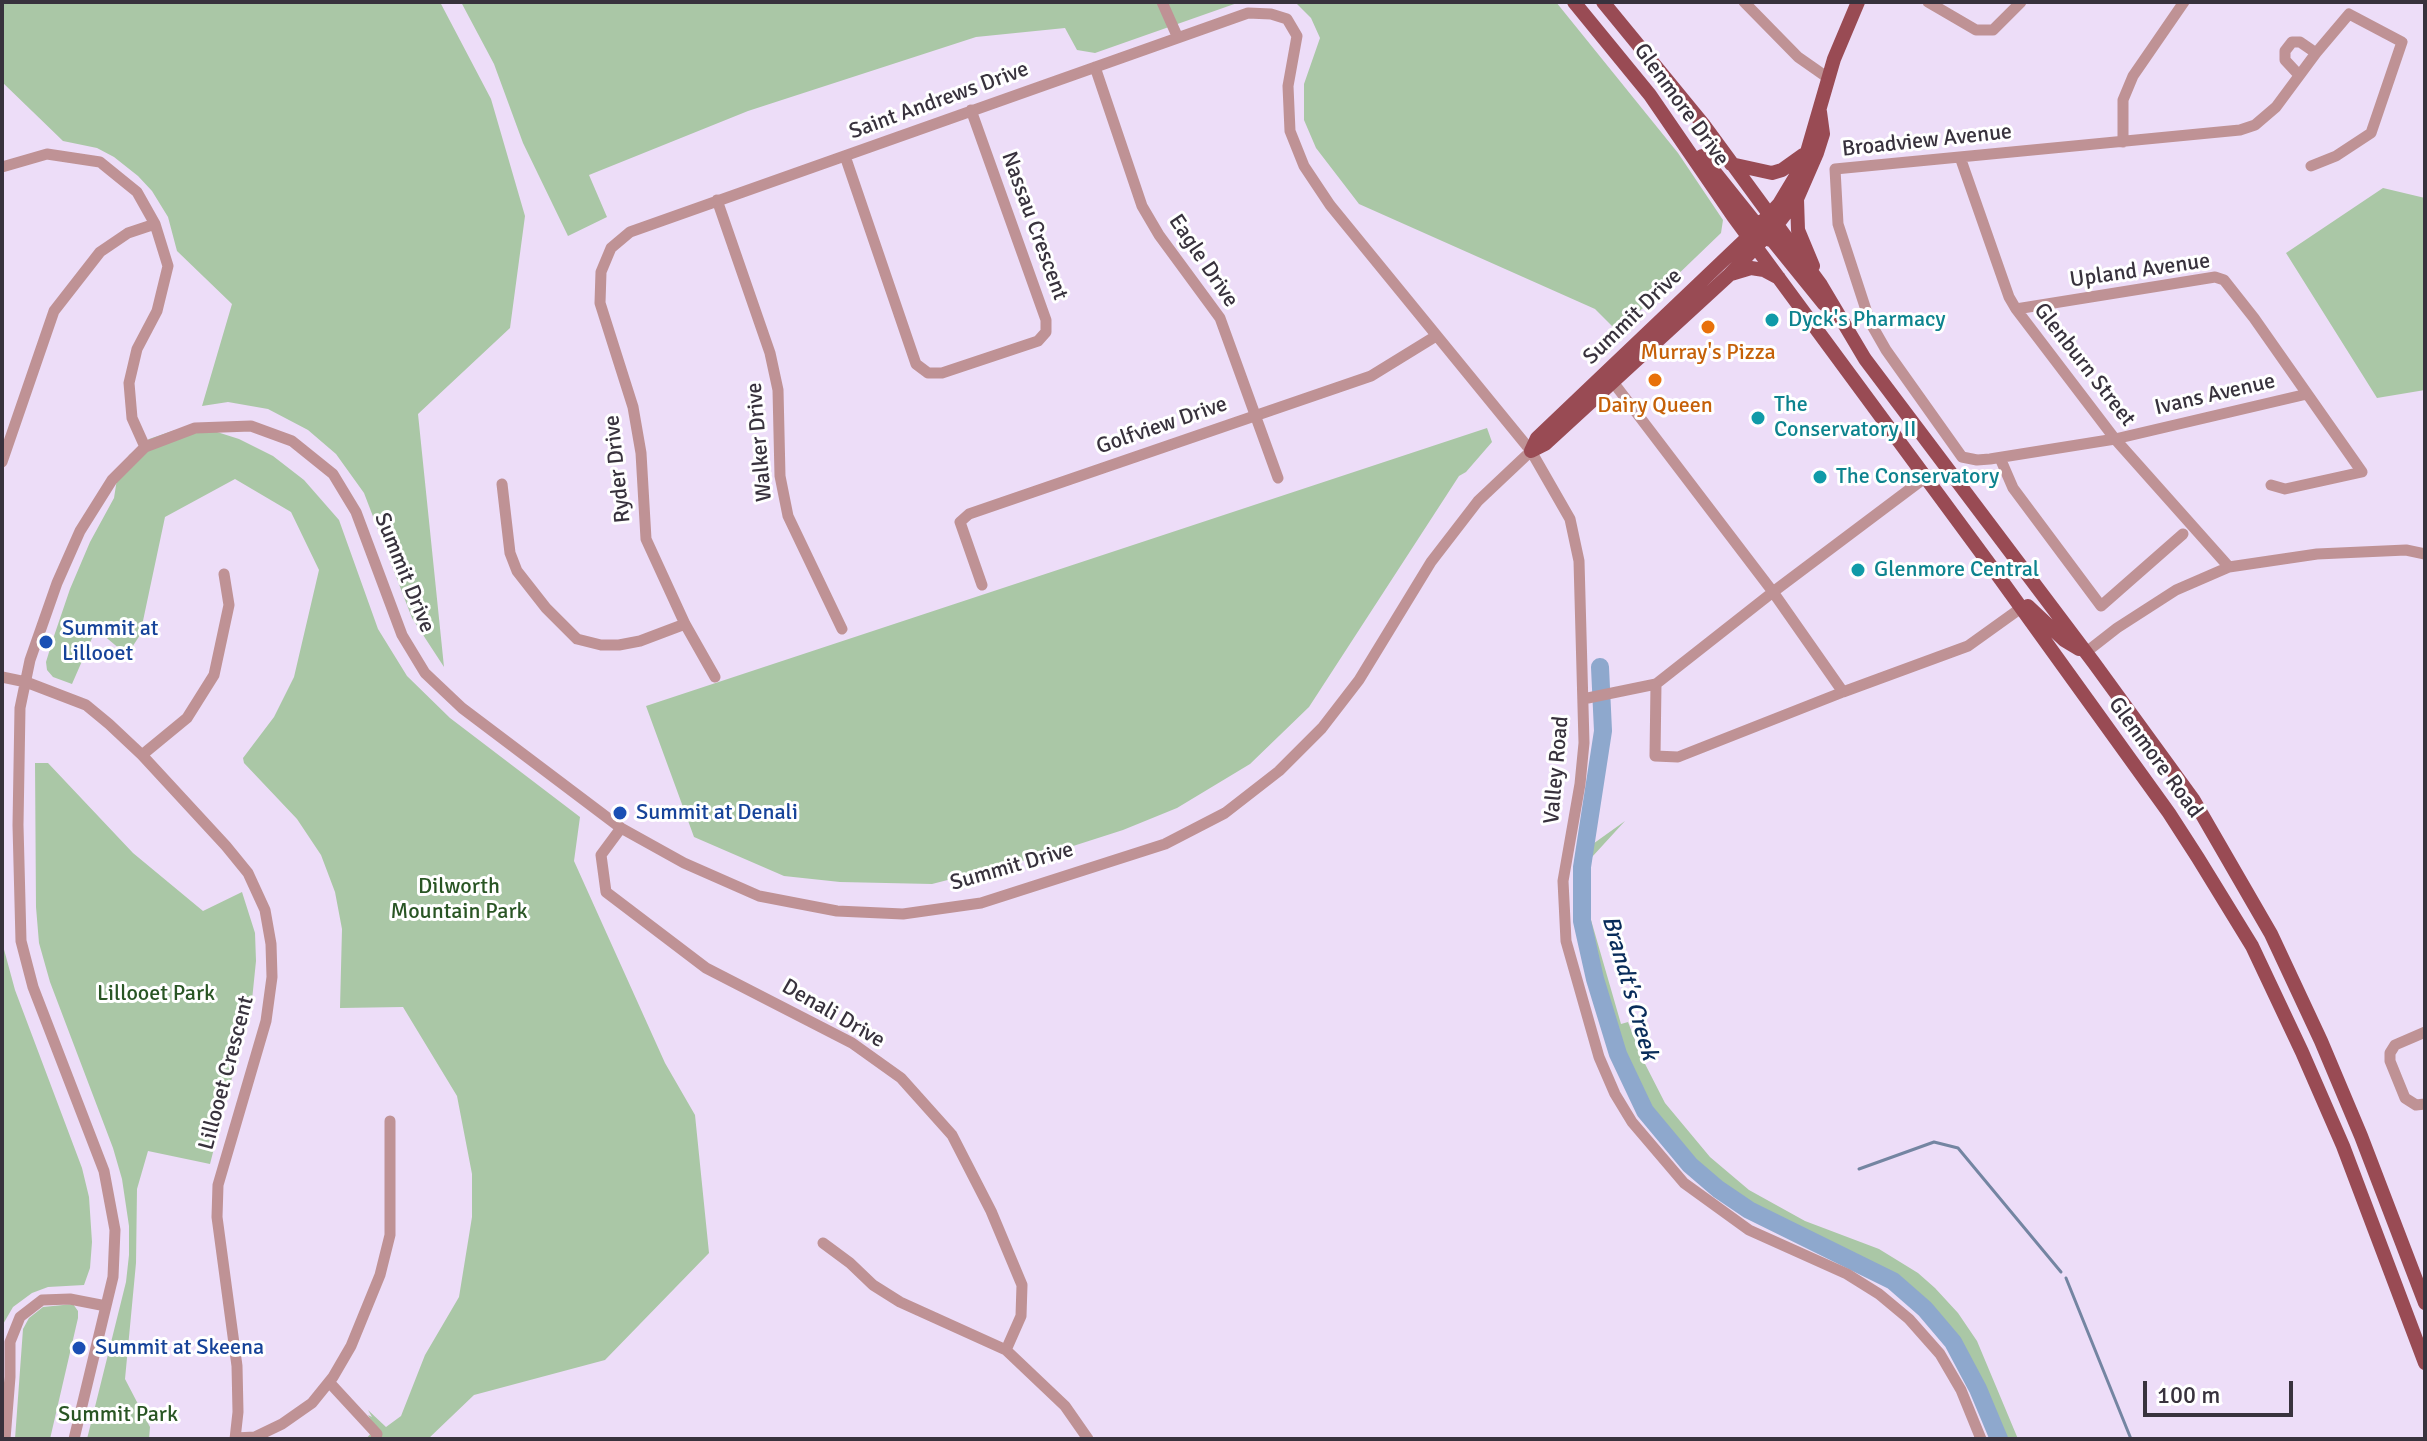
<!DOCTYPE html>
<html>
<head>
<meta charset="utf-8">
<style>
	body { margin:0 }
	#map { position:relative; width:2427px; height:1441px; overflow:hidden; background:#edddf8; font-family:Signika,sans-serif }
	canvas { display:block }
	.frame { position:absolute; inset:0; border:4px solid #38323d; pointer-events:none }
	.scale { position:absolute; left:2143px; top:1381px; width:150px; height:36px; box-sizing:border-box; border:4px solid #38323d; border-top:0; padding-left:10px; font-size:24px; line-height:28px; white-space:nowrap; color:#38323d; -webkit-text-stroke:6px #fff; paint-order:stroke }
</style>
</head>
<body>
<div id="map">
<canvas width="2427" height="1441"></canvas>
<div class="frame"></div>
<div class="scale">100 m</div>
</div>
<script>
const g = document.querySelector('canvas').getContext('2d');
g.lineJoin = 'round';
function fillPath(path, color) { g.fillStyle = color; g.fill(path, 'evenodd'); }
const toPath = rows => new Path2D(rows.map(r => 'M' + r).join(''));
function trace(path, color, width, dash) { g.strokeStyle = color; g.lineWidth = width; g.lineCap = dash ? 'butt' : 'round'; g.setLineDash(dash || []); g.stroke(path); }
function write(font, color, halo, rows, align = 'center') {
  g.font = font + ' Signika,sans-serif'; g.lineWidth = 6; g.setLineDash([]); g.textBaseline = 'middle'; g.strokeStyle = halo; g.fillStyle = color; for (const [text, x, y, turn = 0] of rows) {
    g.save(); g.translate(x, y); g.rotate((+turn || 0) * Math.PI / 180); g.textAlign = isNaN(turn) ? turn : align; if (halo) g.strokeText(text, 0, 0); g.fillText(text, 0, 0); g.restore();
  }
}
fillPath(toPath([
	[2,2,440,2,491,99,525,216,510,328,418,414,444,667,412,618,364,493,336,454,308,430,268,409,228,402,202,406,232,304,177,251,168,217,152,191,138,176,114,157,97,148,63,141,2,82],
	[461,2,1240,2,1095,53,1077,50,1065,28,976,37,748,111,589,175,607,217,568,236,523,143,494,64],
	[1295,2,1556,2,1678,153,1723,220,1721,233,1618,332,1595,309,1359,204,1316,148,1304,120,1304,84,1320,38,1311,18],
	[2383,188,2425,198,2425,390,2377,398,2286,253],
	[1487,428,1492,442,1466,472,1459,476,1309,707,1250,764,1177,808,1123,830,1042,856,932,884,840,882,784,876,694,837,646,706],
	[175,430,217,432,239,439,273,456,304,480,339,520,378,629,407,676,450,718,580,817,574,861,665,1063,695,1115,709,1253,605,1360,474,1395,428,1439,366,1439,373,1431,372,1422,368,1415,372,1417,368,1410,386,1427,401,1416,425,1355,459,1297,472,1217,472,1174,457,1096,403,1007,340,1008,342,929,335,892,321,855,297,819,244,763,243,758,274,717,294,677,319,570,291,512,235,479,165,517,140,635,127,655,96,629,72,684,53,677,47,670,46,662,53,639,70,589,90,542,114,498,117,479,129,455,149,439],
	[35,763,48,763,133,853,203,911,242,892,255,933,256,961,252,1000,210,1164,148,1151,137,1189,136,1263,125,1379,150,1427,149,1439,87,1439,126,1282,129,1255,129,1226,122,1179,113,1148,50,982,39,943,36,907],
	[1625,821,1592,857,1588,879,1589,913,1621,1024,1628,1022,1642,1058,1665,1103,1710,1157,1749,1190,1805,1221,1879,1249,1918,1273,1935,1288,1958,1313,1977,1341,2018,1439,1995,1439,1974,1386,1961,1362,1936,1329,1916,1310,1883,1284,1767,1226,1729,1203,1704,1184,1671,1152,1634,1102,1620,1076,1605,1037,1578,936,1574,894,1576,856],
	[2,942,15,990,82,1168,89,1197,92,1242,90,1268,84,1285,48,1287,32,1293,13,1307,2,1326],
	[73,1304,78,1311,78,1318,50,1439,15,1439,23,1329,29,1318,43,1307]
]), '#aac7a6');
trace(toPath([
	[1859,1169,1934,1142,1958,1148,2061,1272],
	[2066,1278,2131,1439]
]), '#7485a2', 3);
trace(toPath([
	[1600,667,1603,731,1582,867,1582,921,1595,979,1618,1054,1645,1111,1690,1165,1718,1189,1749,1210,1893,1281,1925,1309,1953,1342,1978,1389,1999,1439]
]), '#8ea8cd', 18);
trace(toPath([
	[1162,2,1178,38],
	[1744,2,1798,57,1828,78],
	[1928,2,1976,30,1993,30,2021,2],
	[1095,67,1142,206,1159,235,1220,318,1278,478],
	[2298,74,2285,60,2285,51,2292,42,2300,42,2316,53,2276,107,2255,125,2240,130,1835,169,1838,224,1870,322,1886,350,1962,457,1977,460,1990,459,2115,439,2307,394],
	[2123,142,2123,100,2133,76,2184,2],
	[845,156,916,364,928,373,942,373,1038,341,1046,332,1046,320,971,110],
	[1960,157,2009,297,2016,309,2115,439,2229,567],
	[2311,166,2336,156,2371,133,2402,42,2349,14,2316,53],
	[2,167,47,154,100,162,137,192,155,224,168,266,157,311,137,349,129,383,132,418,145,447],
	[717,200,770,353,778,390,780,476,788,516,842,629],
	[2016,309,2215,277,2224,280,2254,318,2362,472,2285,489,2271,485],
	[1613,382,1773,592,1926,477],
	[2000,458,2013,488,2101,606,2183,534],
	[2,462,54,311,100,252,128,233,155,224],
	[502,484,510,553,517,571,546,608,577,639,601,645,619,645,640,641,685,624],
	[982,585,960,522,969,514,1371,376,1436,336],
	[2085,653,2117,628,2176,590,2229,567,2317,554,2406,550,2425,554],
	[2,677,26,682,86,705,109,724,142,755,226,846,248,873,265,910,271,944,272,977,266,1021,218,1185,217,1217,237,1366,238,1412,235,1439],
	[715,677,685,624,646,539,641,453,633,407,600,303,601,272,611,248,630,232,1248,13,1271,14,1287,19,1297,36,1288,86,1290,131,1304,166,1330,205,1531,451,1570,519,1579,561,1584,743,1580,784,1563,881,1566,941,1599,1057,1615,1094,1632,1122,1684,1183,1749,1230,1847,1274,1879,1294,1909,1319,1940,1354,1961,1390,1981,1439],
	[1656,684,1655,756,1678,757,1843,692,1968,646,2021,608],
	[1583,699,1656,684,1773,592,1843,692],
	[142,755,187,718,214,675,229,605,224,574],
	[621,828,601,855,606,892,706,968,852,1043,901,1078,952,1135,991,1211,1022,1285,1021,1316,1006,1350,1065,1406,1088,1439],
	[2425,1032,2395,1045,2390,1053,2390,1061,2405,1098,2416,1105,2425,1104],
	[823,1243,850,1263,873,1285,900,1302,1006,1350],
	[329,1382,377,1434,376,1439],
	[235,1438,255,1437,282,1424,312,1403,333,1377,351,1346,380,1275,390,1235,390,1121],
	[5,1439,10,1377,10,1342,20,1317,42,1300,70,1299,106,1306],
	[74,1439,113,1277,115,1230,104,1171,33,987,21,941,18,825,20,708,30,660,57,583,80,531,112,480,145,447,195,428,251,426,292,441,333,474,356,512,402,635,425,673,462,708,621,828,684,863,759,896,837,911,903,914,981,903,1165,844,1225,813,1279,771,1322,728,1359,680,1431,562,1478,501,1531,451]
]), '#bf9295', 11);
trace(toPath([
	[1574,2,1650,95,1733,216,1999,577,2169,813,2198,858,2252,946,2302,1052,2343,1146,2425,1363],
	[1603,2,1703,124,1821,285,1865,359,2094,663,2193,799,2271,934,2321,1041,2361,1136,2425,1303],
	[1702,156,1754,221,1769,226],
	[1731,164,1772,173,1782,170,1803,155],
	[1797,199,1798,230,1813,266],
	[1760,236,1773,241,1824,304],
	[1731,274,1751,268,1764,270,1779,278],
	[1531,451,1537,438,1749,236,1779,204,1797,174,1807,152,1834,59,1858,2],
	[1531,451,1545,444,1728,276,1776,226,1797,199,1817,153,1823,134,1820,112],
	[2028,606,2064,640,2079,649]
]), '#994b54', 14);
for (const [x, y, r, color] of [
	[1772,320,8,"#0f9aa8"],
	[1708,327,8,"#e8710a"],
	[1655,380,8,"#e8710a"],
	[1758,418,8,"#0f9aa8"],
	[1820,477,8,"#0f9aa8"],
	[1858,570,8,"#0f9aa8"],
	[46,642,8,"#1a4fb4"],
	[620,813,8,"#1a4fb4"],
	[79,1348,8,"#1a4fb4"]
]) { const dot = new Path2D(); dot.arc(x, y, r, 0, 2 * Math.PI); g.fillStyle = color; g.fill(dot); trace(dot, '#fff', 3); }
write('22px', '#38323d', '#fff', [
	["Saint Andrews Drive",939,101,-20],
	["Glenmore Drive",1681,105,54],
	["Broadview Avenue",1927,141,-6],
	["Nassau Crescent",1034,226,70],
	["Eagle Drive",1203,261,56],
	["Upland Avenue",2140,271,-8],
	["Summit Drive",1633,317,-44],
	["Glenburn Street",2084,365,52],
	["Ivans Avenue",2215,395,-13],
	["Golfview Drive",1162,426,-19],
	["Walker Drive",760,442,-95],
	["Ryder Drive",618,469,-96],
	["Summit Drive",404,573,68],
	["Glenmore Road",2155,758,54],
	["Valley Road",1557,770,-85],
	["Summit Drive",1012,867,-16],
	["Denali Drive",833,1014,30],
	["Lillooet Crescent",227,1073,-75]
]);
write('22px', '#0d838f', '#fff', [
	["Dyck's Pharmacy",1788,320],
	["The",1774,405],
	["Conservatory II",1774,430],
	["The Conservatory",1836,477],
	["Glenmore Central",1874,570]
], 'left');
write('22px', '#c56008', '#fff', [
	["Murray's Pizza",1708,353],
	["Dairy Queen",1655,406]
]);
write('22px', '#164399', '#fff', [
	["Summit at",62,629],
	["Lillooet",62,654],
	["Summit at Denali",636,813],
	["Summit at Skeena",95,1348]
], 'left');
write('22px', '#295524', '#fff', [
	["Dilworth",459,887],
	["Mountain Park",459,912],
	["Lillooet Park",156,994],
	["Summit Park",118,1415]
]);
write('italic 24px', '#092c5a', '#fff', [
	["Brandt's Creek",1629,988,74]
]);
</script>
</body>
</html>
